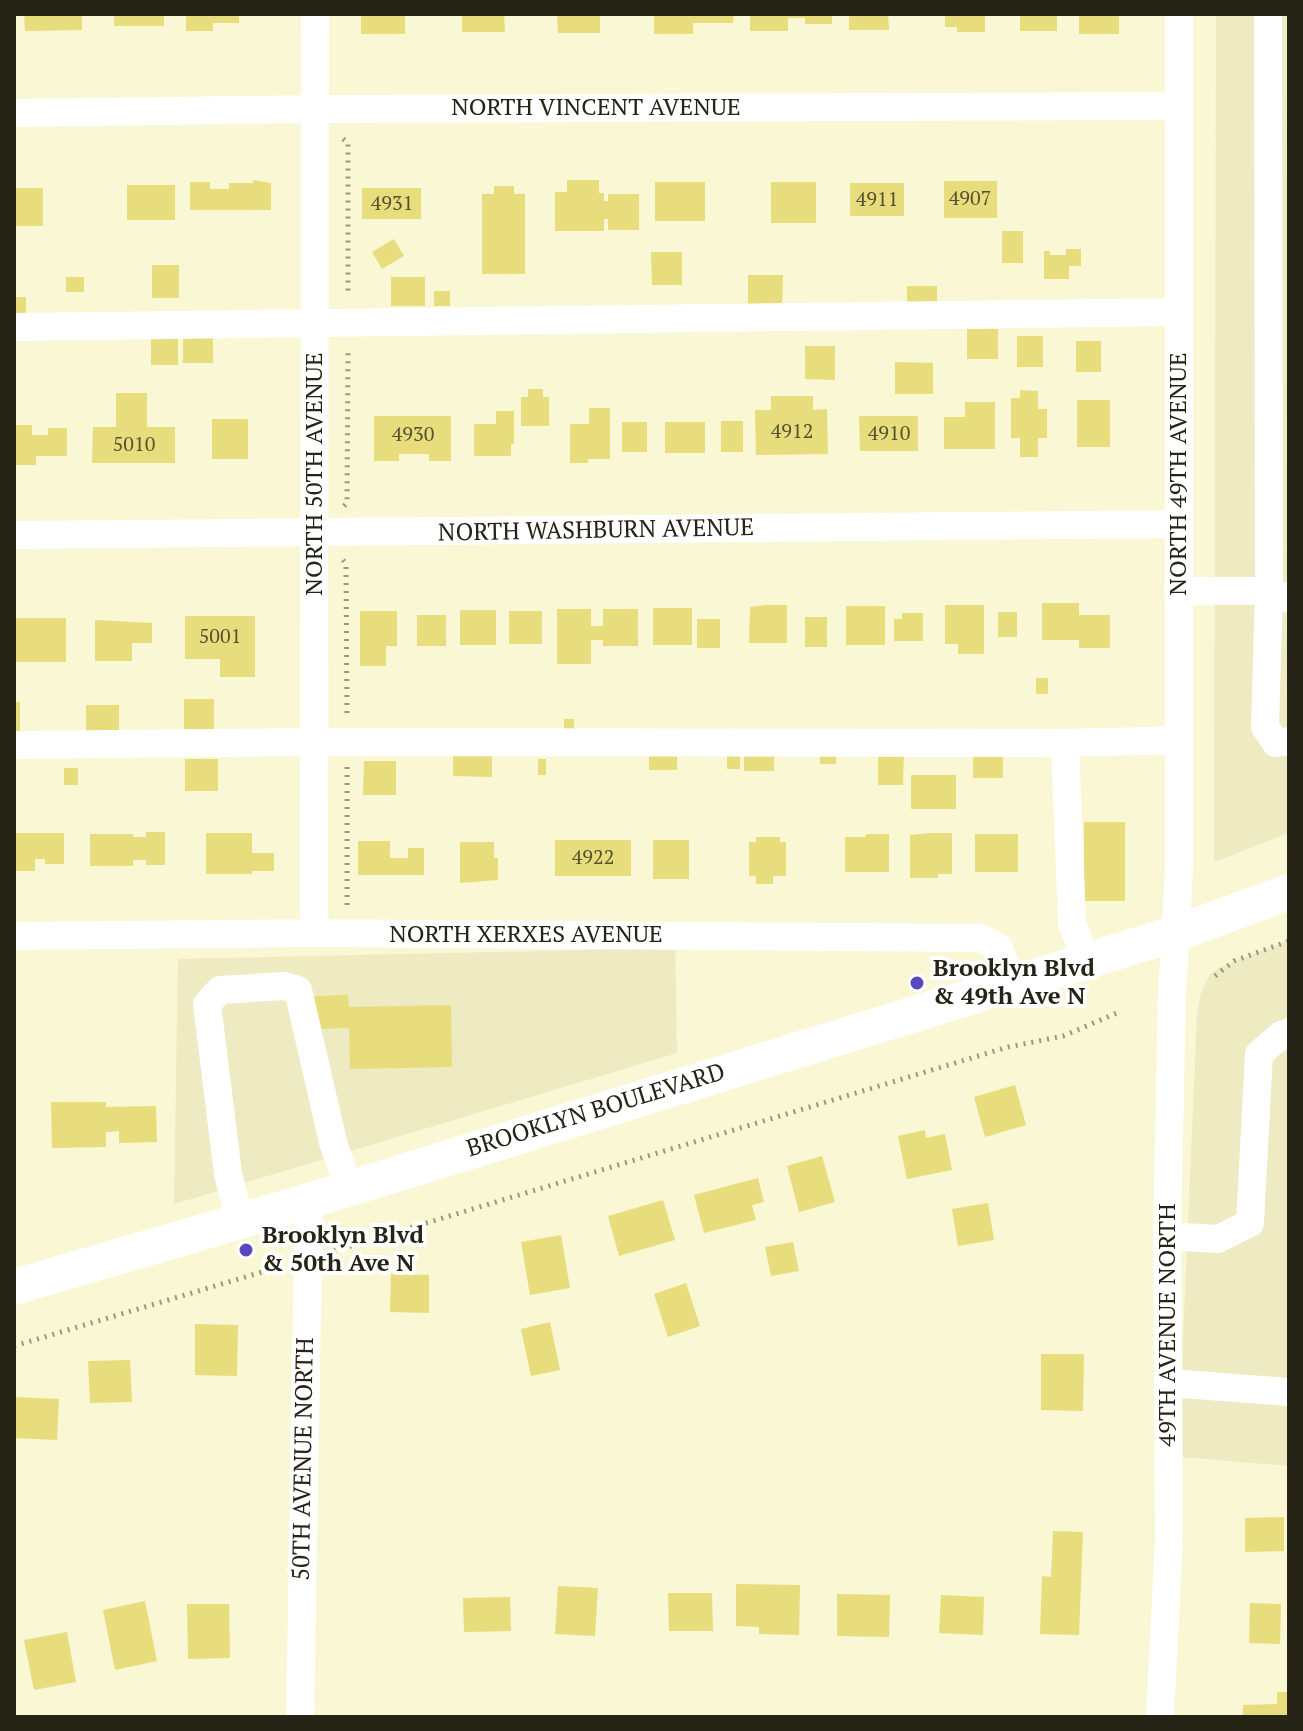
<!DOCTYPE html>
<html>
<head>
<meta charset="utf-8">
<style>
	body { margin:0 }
	#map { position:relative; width:1303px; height:1731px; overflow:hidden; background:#f9f7d4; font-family:"PT Serif",serif }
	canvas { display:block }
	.frame { position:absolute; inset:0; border:16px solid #252417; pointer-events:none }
</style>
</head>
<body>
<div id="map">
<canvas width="1303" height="1731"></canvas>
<div class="frame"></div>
</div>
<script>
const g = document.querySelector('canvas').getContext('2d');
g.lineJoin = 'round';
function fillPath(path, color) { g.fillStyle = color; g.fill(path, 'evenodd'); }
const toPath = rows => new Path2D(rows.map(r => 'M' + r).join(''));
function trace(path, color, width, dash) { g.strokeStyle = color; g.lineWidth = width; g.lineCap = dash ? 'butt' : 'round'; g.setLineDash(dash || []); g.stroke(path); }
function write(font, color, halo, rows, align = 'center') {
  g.font = font + ' "PT Serif",serif'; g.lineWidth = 8; g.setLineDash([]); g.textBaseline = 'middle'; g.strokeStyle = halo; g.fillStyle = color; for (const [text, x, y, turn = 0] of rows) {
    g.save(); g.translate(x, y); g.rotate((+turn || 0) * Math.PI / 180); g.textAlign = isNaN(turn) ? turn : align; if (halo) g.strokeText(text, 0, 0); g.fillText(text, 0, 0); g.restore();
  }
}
fillPath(toPath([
	[1216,14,1289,14,1289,833,1214,862],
	[1289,940,1289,1466,1182,1457,1183,1340,1197,1015,1201,993,1210,974,1220,967],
	[675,948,677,1053,174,1204,178,959]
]), '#eeeac1');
fillPath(toPath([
	[24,14,82,14,82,30,25,31],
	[114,14,164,14,164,26,114,26],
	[186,14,239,14,239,23,213,23,213,31,186,31],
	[361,14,405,14,405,34,361,34],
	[462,14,504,14,505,32,462,32],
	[557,14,600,14,600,33,558,33],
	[654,14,734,14,733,23,693,23,693,34,654,34],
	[750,14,832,14,832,24,805,24,805,18,788,18,788,31,750,31],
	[849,14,888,14,889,30,849,30],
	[945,14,985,14,985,32,957,32,957,27,945,27],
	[1020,14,1057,14,1057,31,1020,31],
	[1079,14,1119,14,1119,34,1079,34],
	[253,180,271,183,271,210,190,210,190,182,210,182,210,189,229,189,229,183,253,183],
	[567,180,599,180,599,193,604,193,604,201,608,201,608,194,639,194,639,230,608,230,608,219,604,219,604,231,555,231,555,192,567,192],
	[944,181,997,181,997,218,944,218],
	[655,182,705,182,705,221,655,221],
	[771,182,816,182,816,223,771,223],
	[850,183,904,183,904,216,850,216],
	[127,185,175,185,175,220,127,220],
	[494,186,514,186,514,194,525,194,525,274,482,274,482,194,494,194],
	[14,188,43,188,43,226,14,226],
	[362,188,421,188,421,219,362,219],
	[1002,231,1023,231,1023,263,1002,263],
	[394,239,404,256,382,269,372,252],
	[1066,249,1081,249,1081,266,1069,266,1069,279,1044,279,1044,251,1050,251,1050,255,1066,255],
	[651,252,682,252,682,285,652,285],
	[152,265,179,265,179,298,152,298],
	[748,275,783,275,782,309,748,309],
	[66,277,84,277,84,292,66,292],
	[391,277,425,277,425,306,391,306],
	[907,286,937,286,937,306,907,306],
	[434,291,450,291,450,306,434,306],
	[14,297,26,297,26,317,14,317],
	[967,329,998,329,998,359,967,359],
	[151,335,178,335,178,365,151,365],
	[183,335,213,335,213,363,183,363],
	[1017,336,1043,336,1043,367,1017,367],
	[1076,341,1101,341,1101,372,1076,372],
	[805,346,835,346,835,380,805,379],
	[895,362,933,363,933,394,895,394],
	[528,389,543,389,543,397,549,397,549,426,521,426,521,397,528,397],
	[1020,390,1038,391,1038,409,1047,409,1047,438,1038,438,1038,457,1020,457,1020,438,1011,438,1011,398,1020,398],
	[116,393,147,393,147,427,175,427,175,463,92,463,93,427,116,427],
	[771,396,813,396,813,410,827,409,828,454,756,455,755,410,771,410],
	[1077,400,1110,400,1110,447,1077,447],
	[965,402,995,402,995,449,944,449,944,417,965,417],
	[589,408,610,408,610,459,588,459,588,463,570,463,570,424,589,424],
	[496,411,514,411,514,444,511,444,511,456,474,456,474,424,496,424],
	[374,416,451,416,451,461,429,461,429,454,399,454,399,461,374,461],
	[859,416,918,416,918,451,860,451],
	[212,419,248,419,248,459,212,459],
	[721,421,743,421,743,452,721,452],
	[622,422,647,422,647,452,622,452],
	[665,422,705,422,705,453,665,453],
	[14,425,32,425,32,435,48,435,48,428,67,428,67,456,36,456,36,465,14,465],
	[1042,603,1079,603,1079,615,1110,615,1110,648,1079,648,1079,640,1042,640],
	[766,605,787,605,787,643,749,643,750,607],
	[945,605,984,605,984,654,958,654,958,644,945,644],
	[846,606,885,606,885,645,846,645],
	[653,608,692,608,692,645,653,645],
	[557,609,591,609,591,626,603,626,603,609,638,609,638,646,603,646,603,640,591,640,591,664,557,664],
	[460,610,496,610,496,645,460,645],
	[360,611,397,611,397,646,386,646,386,666,360,666],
	[509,611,542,611,542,644,509,644],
	[998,612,1017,612,1017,637,998,637],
	[902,613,923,613,923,641,894,641,894,619,902,619],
	[417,615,446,615,446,646,417,646],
	[185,616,255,616,255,677,220,677,220,659,185,659],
	[805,617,827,617,827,647,805,647],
	[14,618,66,618,66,662,14,662],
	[697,619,720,619,720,648,697,648],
	[95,620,152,623,152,643,132,643,132,661,95,661],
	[1036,678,1048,678,1048,694,1036,694],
	[184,699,214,699,214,731,184,731],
	[14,702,20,702,20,734,14,734],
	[86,705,119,705,119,733,86,733],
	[564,719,574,719,574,729,564,729],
	[973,748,1003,748,1003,778,973,778],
	[744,749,774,749,774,771,744,771],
	[878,751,904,751,903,785,878,785],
	[649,752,677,752,677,770,649,770],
	[836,752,836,764,820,764,820,753],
	[453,755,492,755,492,777,453,776],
	[727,755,740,755,740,769,727,769],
	[185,759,218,759,218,791,185,791],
	[538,759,546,759,546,775,538,775],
	[364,761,396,761,396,795,363,795],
	[64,768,78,768,78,785,64,785],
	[911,775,956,775,956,809,911,809],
	[1084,822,1125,822,1125,901,1084,901],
	[146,832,165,832,165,865,146,865,146,860,133,860,133,866,90,866,90,834,133,834,133,837,146,837],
	[14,833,64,833,64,864,45,864,45,859,35,859,35,871,14,871],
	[206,833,252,833,252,853,274,853,274,871,252,871,252,874,206,874],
	[930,833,952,833,952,874,938,874,938,878,910,878,910,835],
	[866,834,889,834,889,872,845,872,845,837,866,837],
	[975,834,1018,834,1018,872,975,872],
	[756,837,780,837,780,842,786,842,786,876,773,876,773,884,756,884,756,876,749,876,749,842,756,842],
	[555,840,631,840,631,876,555,876],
	[653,840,689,840,689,879,653,879],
	[358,841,390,841,390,858,408,858,408,848,424,848,424,875,358,875],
	[460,842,494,842,494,858,498,858,498,880,460,883],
	[348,995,349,1007,451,1005,452,1067,350,1069,349,1028,315,1029,314,996],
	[1015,1085,1026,1125,985,1137,974,1097],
	[51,1102,106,1102,106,1107,156,1106,157,1142,119,1143,119,1131,106,1132,106,1147,52,1148],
	[925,1130,926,1138,945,1134,952,1170,907,1179,898,1136],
	[822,1156,835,1202,799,1212,787,1166],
	[758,1178,764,1202,752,1205,756,1220,704,1233,694,1195],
	[663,1200,675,1240,619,1256,608,1216],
	[988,1203,994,1240,958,1246,952,1209],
	[561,1235,570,1288,530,1295,521,1242],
	[793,1242,799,1271,771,1276,765,1247],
	[391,1274,429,1275,429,1313,390,1312],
	[686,1283,700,1326,668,1337,654,1294],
	[550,1322,560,1370,531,1376,521,1329],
	[195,1324,238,1325,237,1376,195,1375],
	[1041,1354,1084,1354,1083,1411,1041,1410],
	[130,1360,132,1402,90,1403,88,1361],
	[14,1397,59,1399,57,1440,14,1438],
	[1284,1517,1284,1551,1245,1552,1245,1518],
	[1053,1531,1083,1532,1079,1635,1040,1634,1042,1576,1051,1577],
	[736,1584,800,1585,799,1635,759,1634,759,1627,736,1626],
	[558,1586,598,1588,595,1636,555,1634],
	[668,1593,712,1593,713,1631,669,1631],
	[837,1594,890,1595,889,1637,837,1636],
	[941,1595,984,1597,983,1635,939,1633],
	[510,1597,511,1631,464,1632,463,1598],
	[145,1601,157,1661,115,1670,103,1610],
	[1250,1603,1281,1604,1280,1644,1249,1643],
	[187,1604,229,1604,230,1658,188,1659],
	[67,1632,76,1682,34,1690,24,1640],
	[1277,1692,1289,1692,1289,1717,1243,1717,1243,1705,1277,1704]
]), '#e7dd7c');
trace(toPath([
	[343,139,348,143,348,295],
	[344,506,347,503,348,349],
	[343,560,346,564,347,717],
	[347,767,347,909],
	[1215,976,1234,961,1289,941],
	[334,1251,1008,1047,1063,1036,1117,1013],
	[14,1346,282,1266]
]), '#99987f', 5, [2, 6]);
trace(toPath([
	[315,14,314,917,317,933],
	[1268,14,1269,591,1265,727,1276,743,1289,741],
	[14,113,314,109,1179,106],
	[14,327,1179,312],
	[14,535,1178,524],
	[1178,591,1269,591,1289,599],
	[1065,743,1072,923,1086,960],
	[14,745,315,742,1065,743,1179,740],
	[14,936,317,933,981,938,999,948,1011,983],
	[240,1221,228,1174,207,1004,220,990,284,986,298,990,333,1142,348,1187],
	[1167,1236,1218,1239,1250,1223,1259,1054,1281,1035,1289,1032],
	[1169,1383,1289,1392],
	[300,1717,309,1201],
	[1160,1717,1169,1538,1167,1236,1172,993,1179,873,1179,14]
]), '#fff', 28);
trace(toPath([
	[14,1287,309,1201,1177,933,1289,892]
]), '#fff', 36);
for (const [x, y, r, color] of [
	[917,983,8,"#5848c0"],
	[246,1250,8,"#5848c0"]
]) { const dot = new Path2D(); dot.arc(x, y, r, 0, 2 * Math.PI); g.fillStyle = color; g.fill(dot); trace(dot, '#fff', 3); }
write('20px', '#565230', null, [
	["4907",970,199],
	["4911",877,200],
	["4931",392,204],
	["4912",792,432],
	["4910",889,434],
	["4930",413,435],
	["5010",134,445],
	["5001",220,637],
	["4922",593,858]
]);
write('24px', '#252417', '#fff', [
	["NORTH VINCENT AVENUE",596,108],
	["NORTH 50TH AVENUE",315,474,-90],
	["NORTH 49TH AVENUE",1179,474,-90],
	["NORTH WASHBURN AVENUE",596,531,-1],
	["NORTH XERXES AVENUE",526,935],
	["BROOKLYN BOULEVARD",596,1111,-17],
	["49TH AVENUE NORTH",1168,1325,-90],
	["50TH AVENUE NORTH",304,1459,-89]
]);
write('bold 24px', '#252417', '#fff', [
	["Brooklyn Blvd",933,969],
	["& 49th Ave N",933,997],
	["Brooklyn Blvd",262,1236],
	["& 50th Ave N",262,1264]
], 'left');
</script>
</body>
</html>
